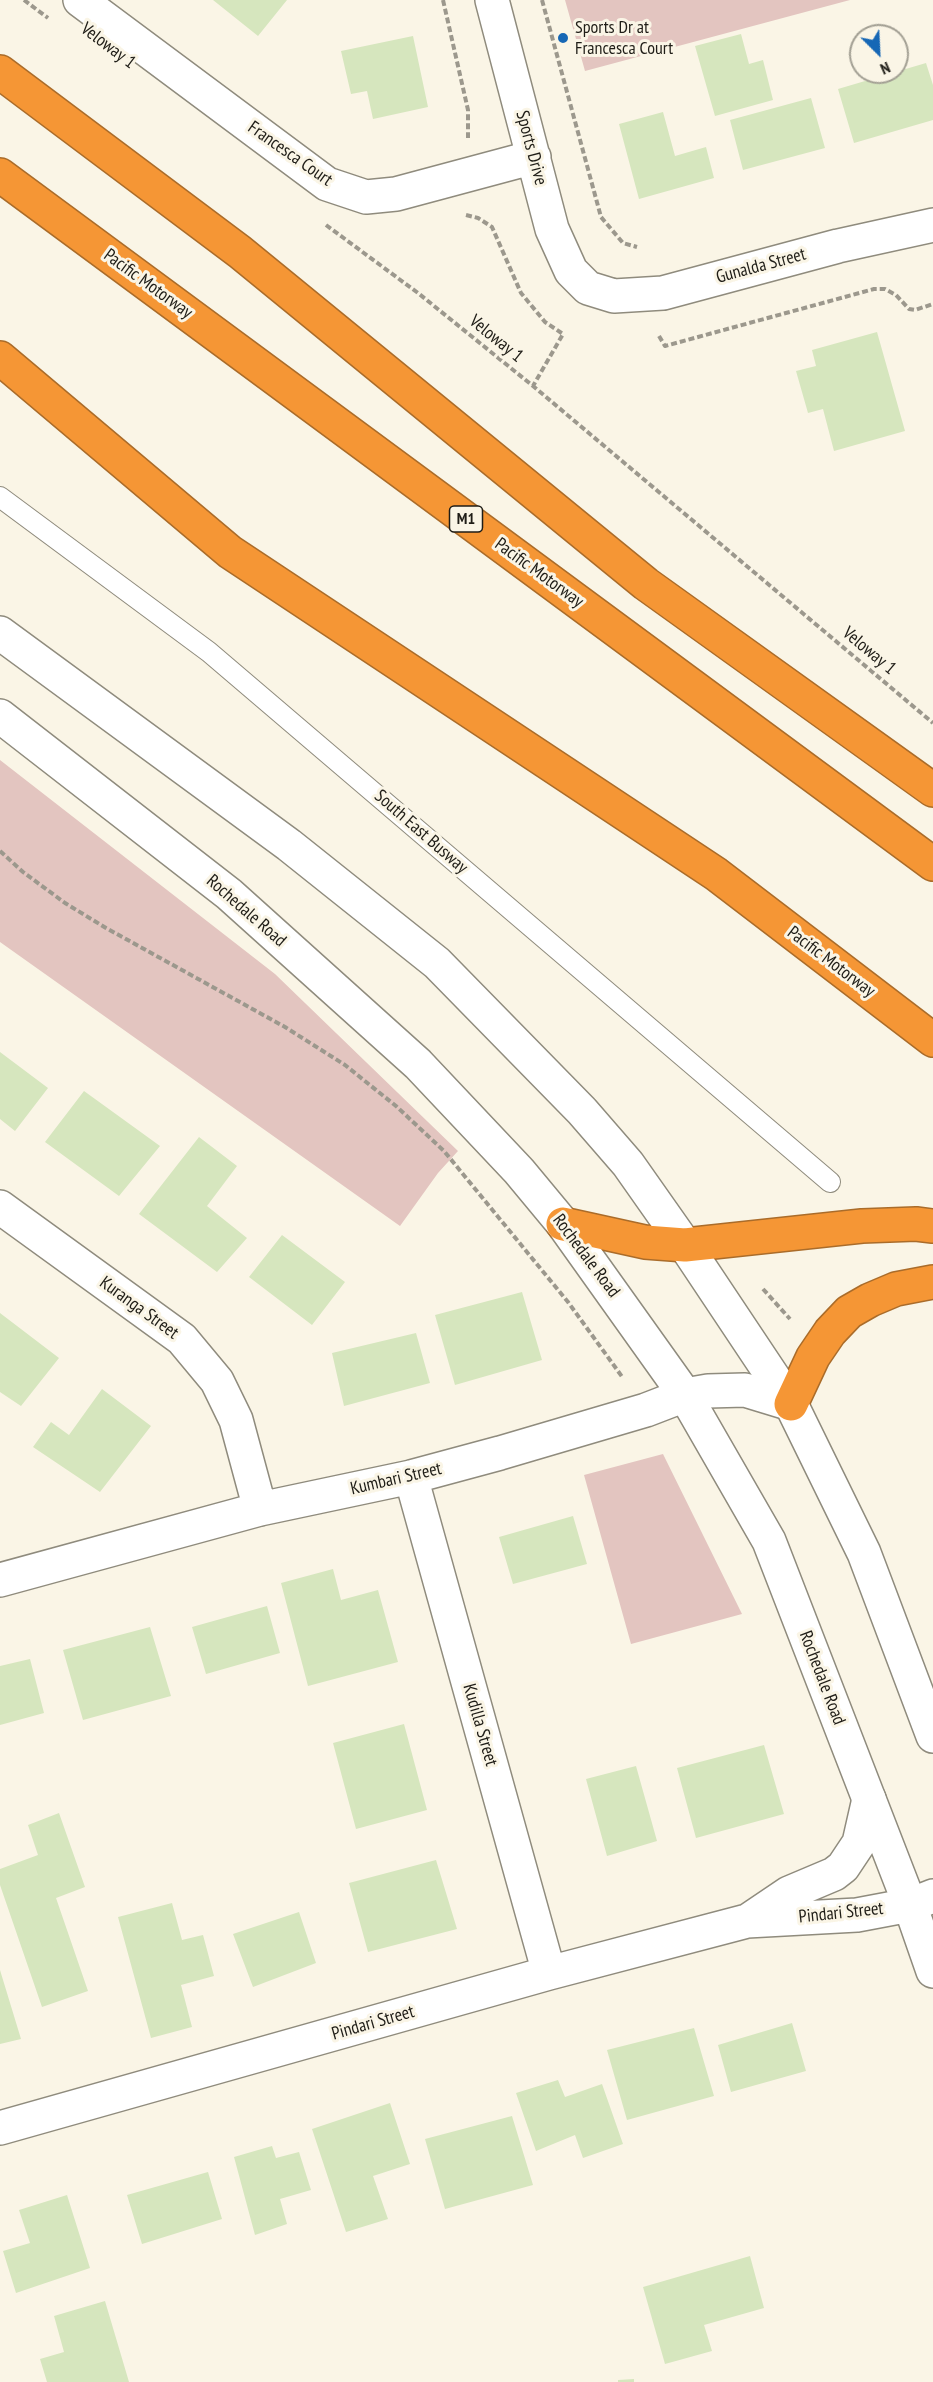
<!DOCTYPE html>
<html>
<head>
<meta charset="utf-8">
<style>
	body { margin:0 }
	#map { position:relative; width:933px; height:2382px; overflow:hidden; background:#faf5e6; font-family:"PT Sans Narrow",sans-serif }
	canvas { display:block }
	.north { position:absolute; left:849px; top:24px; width:60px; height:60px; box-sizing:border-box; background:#faf5e6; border:2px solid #a29f93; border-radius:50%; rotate:156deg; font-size:16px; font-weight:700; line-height:24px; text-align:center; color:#1f1d17 }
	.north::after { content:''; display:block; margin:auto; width:21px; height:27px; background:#1667b5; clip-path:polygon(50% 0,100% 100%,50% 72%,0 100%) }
</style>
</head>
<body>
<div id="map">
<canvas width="933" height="2382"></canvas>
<div class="north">N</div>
</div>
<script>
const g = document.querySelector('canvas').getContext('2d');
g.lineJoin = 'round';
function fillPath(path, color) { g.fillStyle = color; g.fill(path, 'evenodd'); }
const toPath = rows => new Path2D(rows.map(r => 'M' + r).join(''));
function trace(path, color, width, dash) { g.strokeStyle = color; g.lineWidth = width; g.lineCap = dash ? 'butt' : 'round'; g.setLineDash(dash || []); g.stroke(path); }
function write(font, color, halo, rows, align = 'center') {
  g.font = font + ' "PT Sans Narrow",sans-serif'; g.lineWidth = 6; g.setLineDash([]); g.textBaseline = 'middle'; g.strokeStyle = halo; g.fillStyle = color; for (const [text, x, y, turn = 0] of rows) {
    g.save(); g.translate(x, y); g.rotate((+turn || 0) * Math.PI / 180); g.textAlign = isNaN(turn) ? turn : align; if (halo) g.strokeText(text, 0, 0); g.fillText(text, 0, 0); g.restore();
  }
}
fillPath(toPath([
	[565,0,850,0,585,71],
	[0,760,275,974,458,1151,438,1173,400,1226,0,942],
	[663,1454,742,1614,631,1644,584,1475]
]), '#e3c5c0');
fillPath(toPath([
	[213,0,287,0,258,36],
	[741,34,749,64,763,60,773,100,715,116,695,46],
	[413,36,428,107,373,119,367,91,351,94,341,51],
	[926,63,933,85,933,120,854,143,838,89],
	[811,98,825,148,743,170,730,120],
	[663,112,675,156,706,147,714,178,639,199,619,124],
	[877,332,905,431,834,451,823,409,808,413,796,371,816,366,812,350],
	[0,1052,48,1088,15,1131,0,1119],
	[84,1091,160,1146,119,1196,45,1142],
	[199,1137,237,1166,207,1206,247,1238,217,1272,139,1214],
	[282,1235,345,1282,312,1325,249,1277],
	[522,1292,542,1360,455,1385,435,1315],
	[0,1313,59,1358,21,1406,0,1392],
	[416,1333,430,1383,344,1406,332,1353],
	[102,1389,151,1426,100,1492,33,1447,51,1422,69,1435],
	[573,1516,587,1564,513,1584,499,1537],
	[333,1569,341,1600,378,1590,398,1662,308,1686,281,1583],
	[267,1606,280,1653,206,1674,192,1627],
	[150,1627,171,1696,83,1720,63,1650],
	[30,1659,44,1713,0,1725,0,1666],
	[404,1724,427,1810,356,1829,333,1743],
	[764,1745,784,1814,696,1838,677,1768],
	[636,1766,657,1841,607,1856,586,1779],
	[59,1813,85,1887,56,1898,88,1991,42,2007,0,1885,0,1869,38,1855,28,1825],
	[436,1860,457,1929,368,1952,349,1883],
	[172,1903,182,1940,203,1935,214,1976,181,1985,192,2027,151,2038,118,1917],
	[299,1912,316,1963,253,1987,233,1934],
	[0,1970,21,2039,0,2044],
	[792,2023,806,2071,731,2092,718,2045],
	[694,2028,714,2096,627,2120,607,2050],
	[558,2080,565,2097,602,2084,623,2144,583,2158,575,2135,536,2151,516,2093],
	[390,2103,410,2164,373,2176,388,2219,346,2232,312,2129],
	[512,2116,533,2185,445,2209,425,2139],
	[272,2146,276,2158,299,2152,311,2190,280,2199,287,2224,255,2235,234,2157],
	[208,2172,222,2219,142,2244,127,2195],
	[67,2195,90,2268,16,2293,3,2251,30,2243,19,2210],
	[750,2256,764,2308,704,2325,712,2351,665,2364,643,2287],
	[105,2301,129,2382,47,2382,40,2359,64,2352,54,2316],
	[634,2379,634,2382,618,2382,618,2380]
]), '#d6e6be');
const lane = toPath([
	[0,497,209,652,830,1182]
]);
const street = toPath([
	[80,0,327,184,366,197,396,194,534,157],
	[492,0,552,229,571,271,588,288,614,296,663,293,838,246,933,225],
	[0,1207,182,1339,217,1381,236,1420,260,1509],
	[411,1477,549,1973],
	[0,1580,260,1509,411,1477,500,1453,646,1410,685,1395,708,1391,745,1390,791,1404],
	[749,1920,789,1893,834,1874,843,1867,859,1843,869,1799],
	[0,2128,549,1973,747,1921,857,1915,910,1905,933,1896]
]);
const secondary = toPath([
	[0,633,289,845,437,963,582,1111,628,1164,685,1245,791,1404,864,1553,933,1736],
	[0,716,229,894,418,1064,519,1171,563,1224,685,1395,769,1541,910,1905,933,1971]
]);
const highway = toPath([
	[0,72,240,252,646,584,933,790],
	[0,175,933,864],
	[0,358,230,552,716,874,933,1040],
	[563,1224,645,1242,685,1245,862,1226,916,1224,933,1226],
	[791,1404,813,1357,830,1332,849,1312,870,1300,896,1289,933,1282]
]);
trace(lane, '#8f8b7d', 22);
trace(street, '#8f8b7d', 36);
trace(secondary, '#8f8b7d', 36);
trace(highway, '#aa6c2a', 36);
trace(toPath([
	[24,0,48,18],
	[443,0,468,110,468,138],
	[542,0,601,217,623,243,637,247],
	[466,215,478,218,492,227,521,293,545,322,563,334,533,386],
	[326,225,418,293,533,386,933,723],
	[659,336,665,346,874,289,885,289,896,295,909,309,915,310,933,304],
	[0,851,23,872,65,903,106,928,285,1027,345,1065,396,1106,444,1151,568,1302,623,1378],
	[763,1289,790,1319]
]), '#9c988d', 4, [6, 3]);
trace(lane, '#fff', 20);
trace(street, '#fff', 33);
trace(secondary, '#fff', 33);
trace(highway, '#f59635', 33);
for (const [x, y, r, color] of [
	[563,38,6,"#1667b5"]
]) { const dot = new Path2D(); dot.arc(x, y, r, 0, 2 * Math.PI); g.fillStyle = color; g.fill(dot); trace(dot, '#faf5e6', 2); }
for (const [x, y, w] of [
	[466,519,33]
]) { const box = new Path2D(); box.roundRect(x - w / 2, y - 13, w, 26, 4.5); g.fillStyle = '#faf5e6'; g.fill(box); trace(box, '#1f1d17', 1.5); }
write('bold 16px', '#1f1d17', null, [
	["M1",466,519]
]);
write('18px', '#1f1d17', '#faf5e6', [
	["Sports Dr at",575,28],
	["Francesca Court",575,49]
], 'left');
write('18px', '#1f1d17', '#faf5e6', [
	["Veloway 1",108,46,37],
	["Sports Drive",531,148,75],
	["Francesca Court",290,154,35],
	["Gunalda Street",761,266,-15],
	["Pacific Motorway",148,284,36],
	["Veloway 1",496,339,39],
	["Pacific Motorway",539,573,36],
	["Veloway 1",869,651,40],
	["South East Busway",421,832,41],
	["Rochedale Road",246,911,41],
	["Pacific Motorway",831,962,37],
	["Rochedale Road",586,1256,53],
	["Kuranga Street",139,1308,36],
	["Kumbari Street",396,1479,-13],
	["Rochedale Road",822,1678,69],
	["Kudilla Street",480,1725,74],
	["Pindari Street",841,1913,-6],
	["Pindari Street",373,2023,-16]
]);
</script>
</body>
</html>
